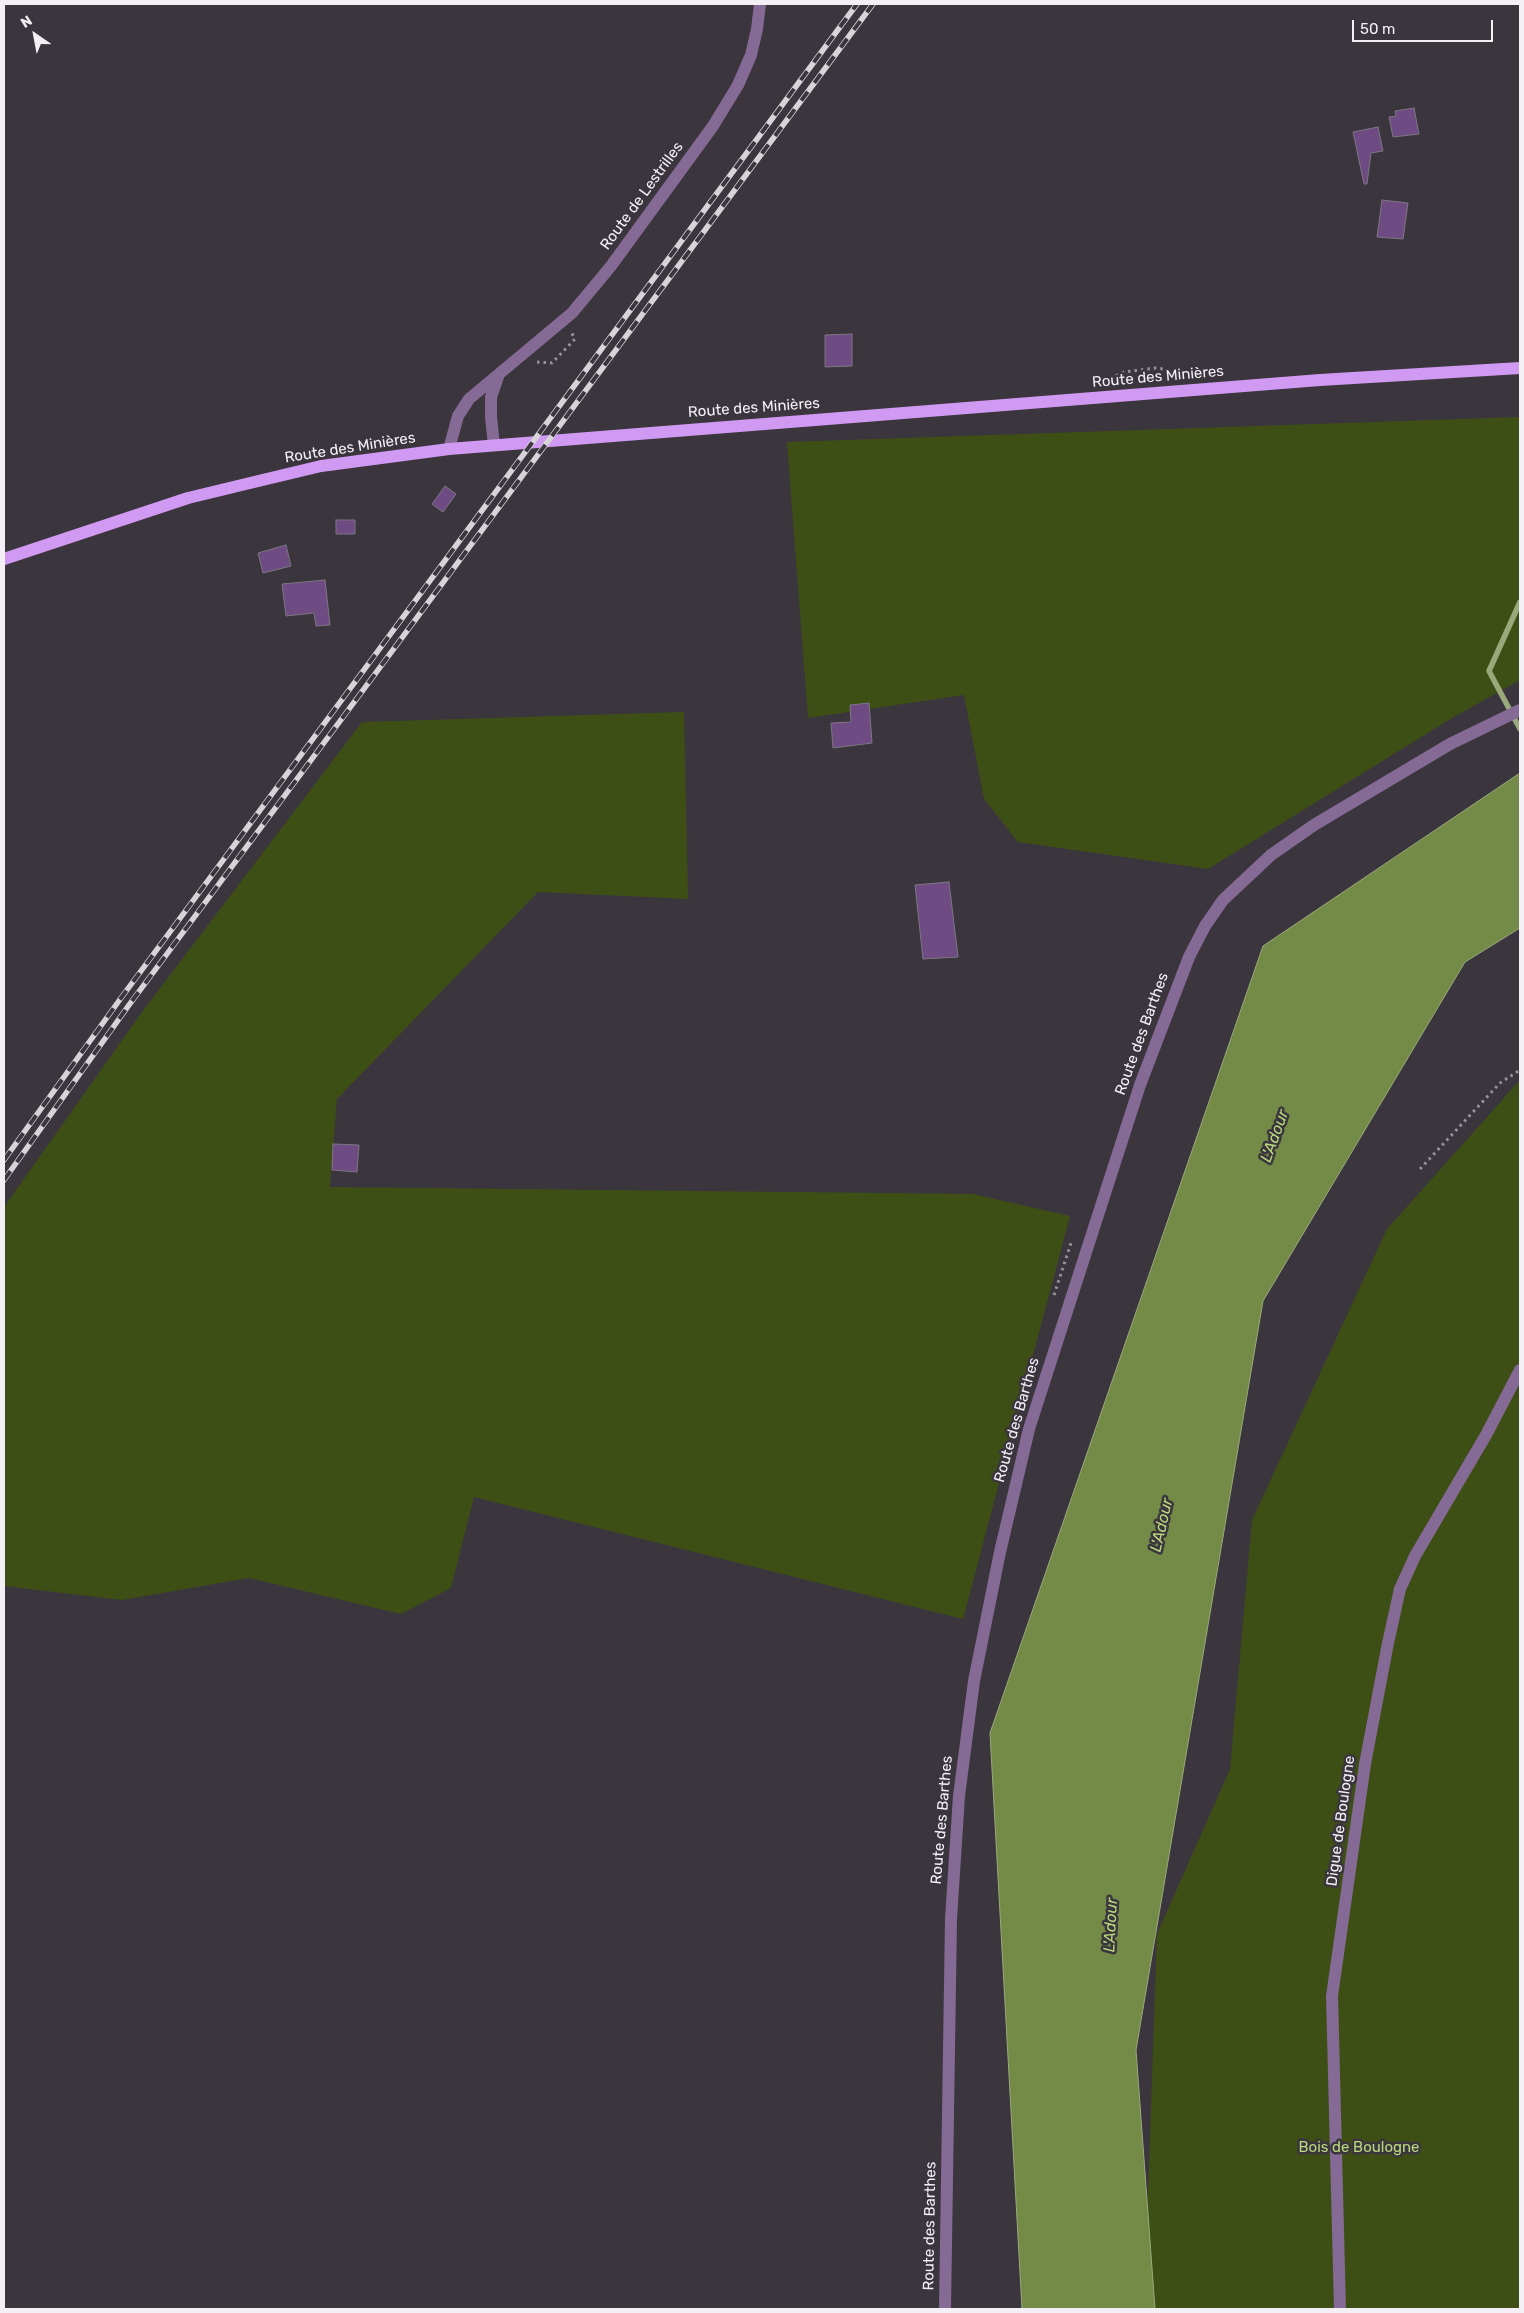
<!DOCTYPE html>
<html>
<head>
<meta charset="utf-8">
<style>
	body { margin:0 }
	#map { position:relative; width:1524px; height:2313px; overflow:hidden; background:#3b353e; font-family:Rubik,sans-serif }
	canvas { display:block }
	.frame { position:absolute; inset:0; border:5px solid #f3eff5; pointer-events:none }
	.north { position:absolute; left:10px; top:10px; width:50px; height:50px; -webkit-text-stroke:4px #3b353e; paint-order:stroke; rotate:327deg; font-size:14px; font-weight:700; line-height:20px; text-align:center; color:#f3eff5 }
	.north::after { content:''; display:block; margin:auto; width:18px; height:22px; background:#f3eff5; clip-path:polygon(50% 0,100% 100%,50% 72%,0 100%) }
	.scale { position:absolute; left:1352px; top:20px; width:141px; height:22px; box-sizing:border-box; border:2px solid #f3eff5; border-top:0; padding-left:6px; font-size:15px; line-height:18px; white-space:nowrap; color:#f3eff5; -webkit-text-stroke:4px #3b353e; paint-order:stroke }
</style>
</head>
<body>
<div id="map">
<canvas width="1524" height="2313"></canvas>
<div class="frame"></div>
<div class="north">N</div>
<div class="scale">50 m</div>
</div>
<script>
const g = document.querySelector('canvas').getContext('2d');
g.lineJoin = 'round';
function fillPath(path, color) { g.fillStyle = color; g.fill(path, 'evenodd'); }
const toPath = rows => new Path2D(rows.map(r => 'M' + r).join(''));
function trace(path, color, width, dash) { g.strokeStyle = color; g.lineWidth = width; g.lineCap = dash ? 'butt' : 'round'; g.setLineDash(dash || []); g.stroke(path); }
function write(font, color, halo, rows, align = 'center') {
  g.font = font + ' Rubik,sans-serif'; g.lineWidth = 5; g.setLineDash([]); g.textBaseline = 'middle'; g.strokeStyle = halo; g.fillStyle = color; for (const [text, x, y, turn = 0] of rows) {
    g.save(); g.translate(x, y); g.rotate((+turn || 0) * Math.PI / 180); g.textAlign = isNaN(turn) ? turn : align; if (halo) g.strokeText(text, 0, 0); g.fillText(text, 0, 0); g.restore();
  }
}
fillPath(toPath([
	[1520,417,1520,680,1452,718,1208,869,1018,842,984,799,964,695,808,718,787,442],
	[684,712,688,899,538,892,337,1099,330,1187,973,1194,1070,1216,963,1619,474,1497,451,1588,401,1614,249,1578,122,1600,4,1586,4,1207,142,1012,362,722],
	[1520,1080,1520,2309,1144,2309,1157,1934,1230,1769,1252,1520,1387,1229]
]), '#3e4f16');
const water = toPath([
	[1520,773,1520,928,1465,962,1263,1301,1136,2050,1155,2309,1022,2309,990,1733,1263,946,1520,773]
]);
fillPath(water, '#748b47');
trace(water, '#9aa97b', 1);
trace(toPath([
	[1520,602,1489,671,1520,729]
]), '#9aa97b', 5.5);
const building = toPath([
	[1414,108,1419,134,1393,137,1389,117,1396,116,1395,111,1414,108],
	[1378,127,1383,151,1371,153,1367,184,1364,184,1353,132,1378,127],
	[1382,200,1408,203,1403,239,1377,237,1382,200],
	[852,334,852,366,825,367,825,335,852,334],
	[445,486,456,494,443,512,432,504,445,486],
	[336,520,355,520,355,534,336,534,336,520],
	[286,545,291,566,263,573,258,553,286,545],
	[325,580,330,625,316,626,314,613,286,616,282,584,325,580],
	[869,703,872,743,833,748,831,723,851,722,850,705,869,703],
	[949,882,958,957,923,959,915,885,949,882],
	[333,1144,359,1145,357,1172,332,1170,333,1144]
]);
fillPath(building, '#6f4b84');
trace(building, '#7d7782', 1);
trace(toPath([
	[537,362,552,363,575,339,571,332],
	[1104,381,1124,372,1156,368,1195,373],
	[1420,1169,1500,1083,1520,1070],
	[1054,1295,1072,1240]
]), '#98939a', 3, [2.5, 4]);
trace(toPath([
	[494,445,491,417,491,397,499,374],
	[449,449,458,416,469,399,572,313,611,266,713,126,738,85,751,55,757,29,760,4],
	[945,2309,951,1919,959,1796,974,1681,1000,1552,1029,1429,1140,1085,1189,957,1205,926,1223,900,1271,855,1314,825,1450,744,1520,710],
	[1340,2309,1332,1996,1365,1764,1388,1643,1400,1589,1415,1556,1486,1435,1520,1370]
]), '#856a95', 12);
trace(toPath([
	[4,559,188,498,250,483,321,466,449,449,1320,380,1520,368]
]), '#d19af2', 12);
const rail = toPath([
	[4,1160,121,998,857,4],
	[4,1180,129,1005,873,4]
]);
trace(rail, '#d7d3d9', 5.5);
trace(rail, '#3b353e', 4, [11]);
write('15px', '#f3eff5', '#3b353e', [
	["Route de Lestrilles",642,196,-54],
	["Route des Minières",1158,377,-5],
	["Route des Minières",754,408,-4],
	["Route des Minières",350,448,-9],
	["Route des Barthes",1142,1034,-70],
	["Route des Barthes",1017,1420,-74],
	["Route des Barthes",942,1820,-85],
	["Digue de Boulogne",1341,1821,-82],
	["Route des Barthes",930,2226,-89]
]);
write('15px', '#b9d97a', '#3b353e', [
	["Bois de Boulogne",1359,2148]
]);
write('italic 16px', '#b8d879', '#3b353e', [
	["L'Adour",1275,1136,-70],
	["L'Adour",1162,1525,-77],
	["L'Adour",1111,1925,-87]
]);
</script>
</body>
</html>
